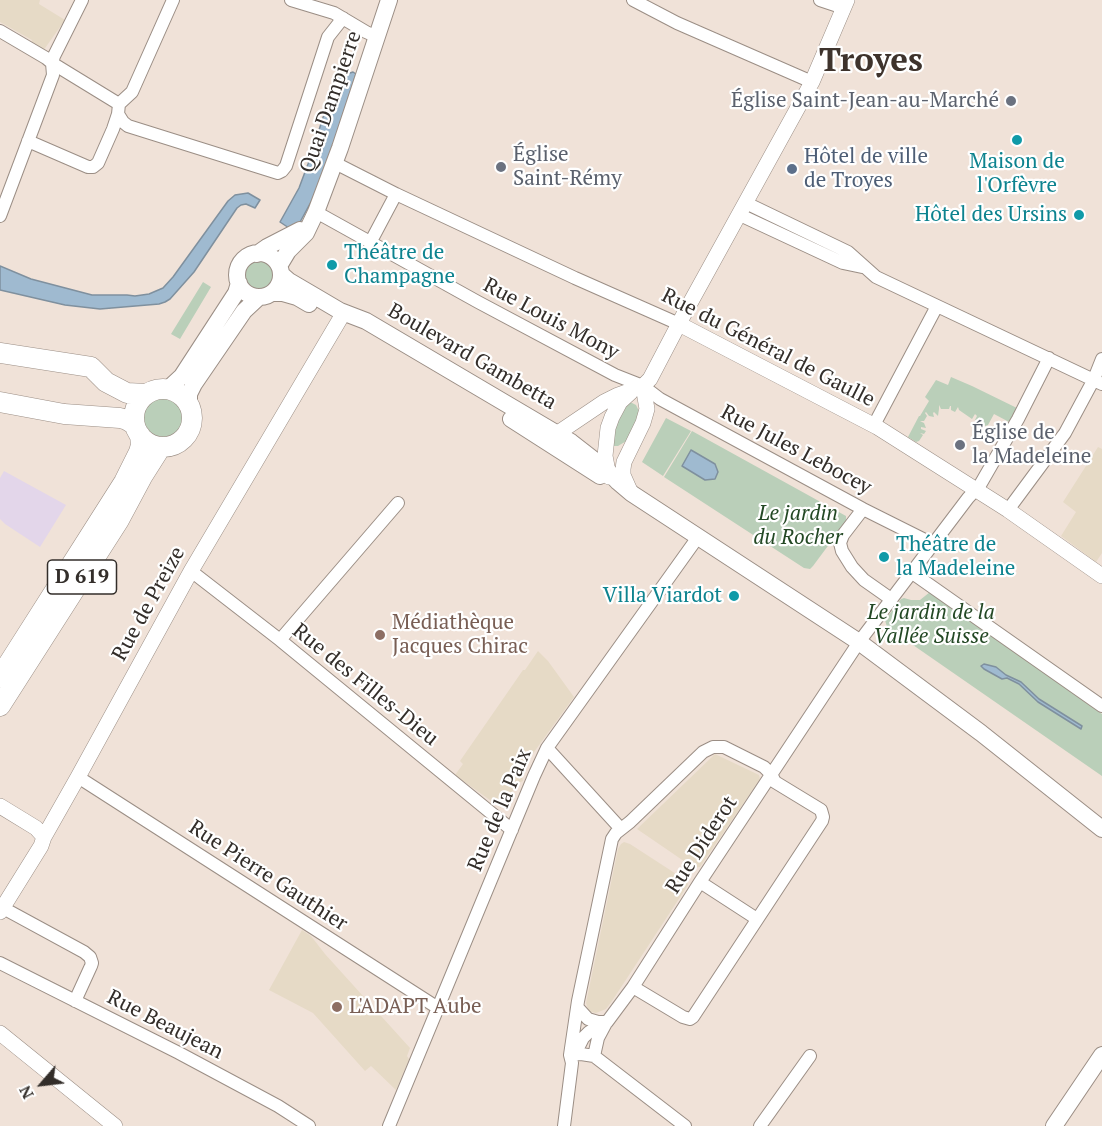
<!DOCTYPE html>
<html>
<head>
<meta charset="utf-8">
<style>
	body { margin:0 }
	#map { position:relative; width:1102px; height:1126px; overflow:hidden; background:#f0e2d8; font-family:"PT Serif",serif }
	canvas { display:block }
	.north { position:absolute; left:12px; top:1054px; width:60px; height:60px; -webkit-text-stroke:4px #fff; paint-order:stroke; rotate:242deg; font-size:16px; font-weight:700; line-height:24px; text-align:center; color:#332e2a }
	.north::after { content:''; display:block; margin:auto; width:21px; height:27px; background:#332e2a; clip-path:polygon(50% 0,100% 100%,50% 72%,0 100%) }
</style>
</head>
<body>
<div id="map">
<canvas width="1102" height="1126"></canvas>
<div class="north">N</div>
</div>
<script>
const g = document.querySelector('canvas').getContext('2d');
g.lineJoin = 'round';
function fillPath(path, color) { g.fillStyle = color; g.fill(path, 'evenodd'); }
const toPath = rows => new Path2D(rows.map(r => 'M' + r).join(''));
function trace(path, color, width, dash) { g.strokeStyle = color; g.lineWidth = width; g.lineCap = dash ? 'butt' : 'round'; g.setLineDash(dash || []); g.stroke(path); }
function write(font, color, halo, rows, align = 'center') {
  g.font = font + ' "PT Serif",serif'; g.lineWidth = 4.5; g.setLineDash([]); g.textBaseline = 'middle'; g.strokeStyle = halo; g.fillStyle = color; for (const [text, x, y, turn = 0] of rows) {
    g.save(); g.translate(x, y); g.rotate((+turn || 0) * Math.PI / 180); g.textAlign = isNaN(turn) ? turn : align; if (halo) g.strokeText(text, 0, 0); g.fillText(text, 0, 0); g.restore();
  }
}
fillPath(toPath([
	[4,471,66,505,40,547,5,524,0,519,0,478]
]), '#e3d6ea');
fillPath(toPath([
	[0,0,40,0,39,4,65,20,43,51,31,44,32,40,0,22],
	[1098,447,1102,449,1102,553,1096,562,1061,536,1076,512,1063,502],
	[538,651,548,661,574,697,521,770,523,781,518,783,501,808,455,775,463,764,460,761,523,670,525,670],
	[715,754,759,775,760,779,700,867,694,868,637,829],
	[624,842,630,844,687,881,688,885,612,1001,606,1009,596,1013,591,1012,588,1009,586,1003,618,849,621,844],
	[302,930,311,936,325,954,410,1048,407,1056,409,1059,396,1090,371,1066,365,1071,313,1013,269,990]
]), '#e6dac6');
fillPath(toPath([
	'244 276a15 15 0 1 1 30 0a15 15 0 1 1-30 0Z',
	[203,282,211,287,180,339,171,334],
	[951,377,972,386,1019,409,1011,423,994,414,988,425,985,426,978,420,977,421,975,420,977,416,975,414,972,419,959,410,958,407,955,412,951,410,951,406,950,406,949,409,941,409,939,405,939,409,938,416,934,412,933,413,934,417,929,416,926,412,925,413,927,416,924,421,920,421,924,423,926,428,921,427,921,429,926,431,924,434,920,433,923,435,919,441,916,442,908,437,919,416,920,416,929,401,925,397,936,380,948,385],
	'142 418a22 22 0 1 1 44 0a22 22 0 1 1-44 0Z',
	[629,403,632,403,636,405,639,411,639,417,628,440,618,446,614,446,612,444,615,419],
	[666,418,691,431,663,476,642,462],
	[692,431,846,516,846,520,845,523,813,566,810,569,804,568,664,477],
	[930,592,1102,714,1102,776,887,627,885,620,901,599,904,598,911,600,920,600]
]), '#bacfb9');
const water = toPath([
	[339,68,343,69,347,74,353,72,356,74,325,170,312,200,299,224,289,228,280,222,299,188,308,164,339,68],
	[248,193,260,200,255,208,246,204,241,205,237,208,194,272,170,299,165,302,159,304,100,309,65,305,0,290,0,266,31,279,92,295,127,295,135,296,149,294,163,288,173,277,228,201,235,195,248,193],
	[691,450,715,464,718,472,715,479,705,480,682,466,691,450],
	[984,664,996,667,1006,675,1021,682,1039,699,1082,726,1081,729,1038,702,1019,684,1007,678,1002,679,984,669,981,666,984,664]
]);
fillPath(water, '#9fbad0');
trace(water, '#7f909e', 1.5);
const minor = toPath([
	[291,0,334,13,366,32,377,37],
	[633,0,677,23,812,82],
	[820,0,844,8],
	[0,31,46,58,52,63,119,104],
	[119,104,132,92,173,0],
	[118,114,123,122,128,126,278,173,282,171,286,166,328,37,343,18],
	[28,141,88,167,93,167,98,163,113,129,118,114,119,104],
	[335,163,396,194,575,278,679,324],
	[746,203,848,252,876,277,1102,384],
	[316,212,478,302,615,375,643,386,660,399,863,509,933,544],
	[740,215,843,263,862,267],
	[0,216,53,75,52,63,54,56,82,0],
	[370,243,396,194],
	[874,425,937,306],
	[863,509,843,535,840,543,842,551,852,567,864,580,891,599],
	[1008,510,1065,433,1094,379,1102,359],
	[191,571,280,640,512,830],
	[911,572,1102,706],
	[280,640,398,503],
	[547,748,621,829],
	[78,777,438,1008],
	[700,882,757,919],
	[3,908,84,952,90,957,92,963,91,966,75,1001],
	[0,963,179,1053,278,1106,309,1126],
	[578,1008,588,1019,598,1022,607,1022],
	[570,1055,581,1054,594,1056,685,1126],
	[574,1056,583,1038,589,1032,607,1022,633,987,700,882,859,642,968,498,980,485,1018,419,1049,358],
	[594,1056,598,1038,606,1023],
	[389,1126,534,776,547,748,698,537],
	[564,1126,572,1063,570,1055,578,1001,612,839,616,833,630,822,703,752,713,747,724,747,764,767,771,774,775,782,821,810,823,817,822,821,693,1017,690,1019,683,1017,633,987],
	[760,1126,810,1056]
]);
const tertiary = toPath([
	[679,324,877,427,1008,510,1102,576],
	[558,433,604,402,618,395,643,386,650,379,683,316,812,82,847,0],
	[609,477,605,456,608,428,612,417,620,402,631,392],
	[631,493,623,475,623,469,624,462,643,423,647,409,643,386],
	[0,806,36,828,44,837],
	[0,912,41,846,44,837,78,777,191,571,340,319],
	[0,1033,115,1126]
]);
const secondary = toPath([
	'237 275a22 22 0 1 1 44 0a22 22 0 1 1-44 0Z',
	[257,254,267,247,300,230],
	[279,266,288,251,306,233,316,212,340,148,389,0],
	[281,274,289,281,318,298,340,311,366,321,571,442,607,470,618,482,631,493,859,642,981,733,1102,829],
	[273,293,283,293,297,297,309,304],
	[168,389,182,376,236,293,239,283],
	[189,404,189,394,194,384,244,311,259,297],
	[511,419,600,476],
	[1054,1126,1102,1055]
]);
const primary = toPath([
	[0,353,91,367,106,382,127,393,146,394],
	'134 418a29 29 0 1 1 58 0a29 29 0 1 1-58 0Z',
	[0,402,64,414,120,418,127,420,135,425],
	[0,677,124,482,139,452,141,445,140,435],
	[0,706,119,520,142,477,161,447]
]);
trace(minor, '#9b8e85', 14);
trace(tertiary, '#9b8e85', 16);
trace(secondary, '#9b8e85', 18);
trace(primary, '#9b8e85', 21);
trace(minor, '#fff', 12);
trace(tertiary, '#fff', 15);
trace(secondary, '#fff', 16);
trace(primary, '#fff', 20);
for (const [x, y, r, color] of [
	[1011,101,6,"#6b7280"],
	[1017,140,6,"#0f9aa8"],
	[501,167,6,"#6b7280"],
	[792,169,6,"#5c6f8a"],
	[1079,215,6,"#0f9aa8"],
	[332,265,6,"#0f9aa8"],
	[960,445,6,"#6b7280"],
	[884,557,6,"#0f9aa8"],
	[734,596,6,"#0f9aa8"],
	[380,635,6,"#8d6e63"],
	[337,1007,6,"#8d6e63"]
]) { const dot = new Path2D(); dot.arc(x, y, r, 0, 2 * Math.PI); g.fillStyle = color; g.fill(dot); trace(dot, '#fff', 2); }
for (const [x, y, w] of [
	[82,577,69]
]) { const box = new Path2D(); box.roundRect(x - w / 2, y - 17, w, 34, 4.5); g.fillStyle = '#fff'; g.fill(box); trace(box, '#332e2a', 1.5); }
write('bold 20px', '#332e2a', null, [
	["D 619",82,577]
]);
write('21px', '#5b616d', '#fff', [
	["Église Saint-Jean-au-Marché",999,101,"right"],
	["Église",513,155],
	["Saint-Rémy",513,179],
	["Église de",972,433],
	["la Madeleine",972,457]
], 'left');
write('21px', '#332e2a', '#fff', [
	["Quai Dampierre",331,102,-71],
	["Rue Louis Mony",551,319,28],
	["Rue du Général de Gaulle",768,348,27],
	["Boulevard Gambetta",472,357,30],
	["Rue Jules Lebocey",796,450,28],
	["Rue de Preize",149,604,-61],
	["Rue des Filles-Dieu",365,685,39],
	["Rue de la Paix",500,810,-67],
	["Rue Diderot",702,845,-57],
	["Rue Pierre Gauthier",268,876,33],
	["Rue Beaujean",165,1025,27]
]);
write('21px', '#4e5e75', '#fff', [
	["Hôtel de ville",804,157],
	["de Troyes",804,181]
], 'left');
write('21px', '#0d838f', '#fff', [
	["Maison de",1017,162,"center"],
	["l'Orfèvre",1017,186,"center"],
	["Hôtel des Ursins",1067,215],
	["Théâtre de",344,253,"left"],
	["Champagne",344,277,"left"],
	["Théâtre de",896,545,"left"],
	["la Madeleine",896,569,"left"],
	["Villa Viardot",722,596]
], 'right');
write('italic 21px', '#234824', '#fff', [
	["Le jardin",798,514],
	["du Rocher",798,538],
	["Le jardin de la",931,613],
	["Vallée Suisse",931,637]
]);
write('21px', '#785e54', '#fff', [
	["Médiathèque",392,623],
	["Jacques Chirac",392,647],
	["L'ADAPT Aube",349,1007]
], 'left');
write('bold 33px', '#3e332c', '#fff', [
	["Troyes",871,62]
]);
</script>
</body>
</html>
